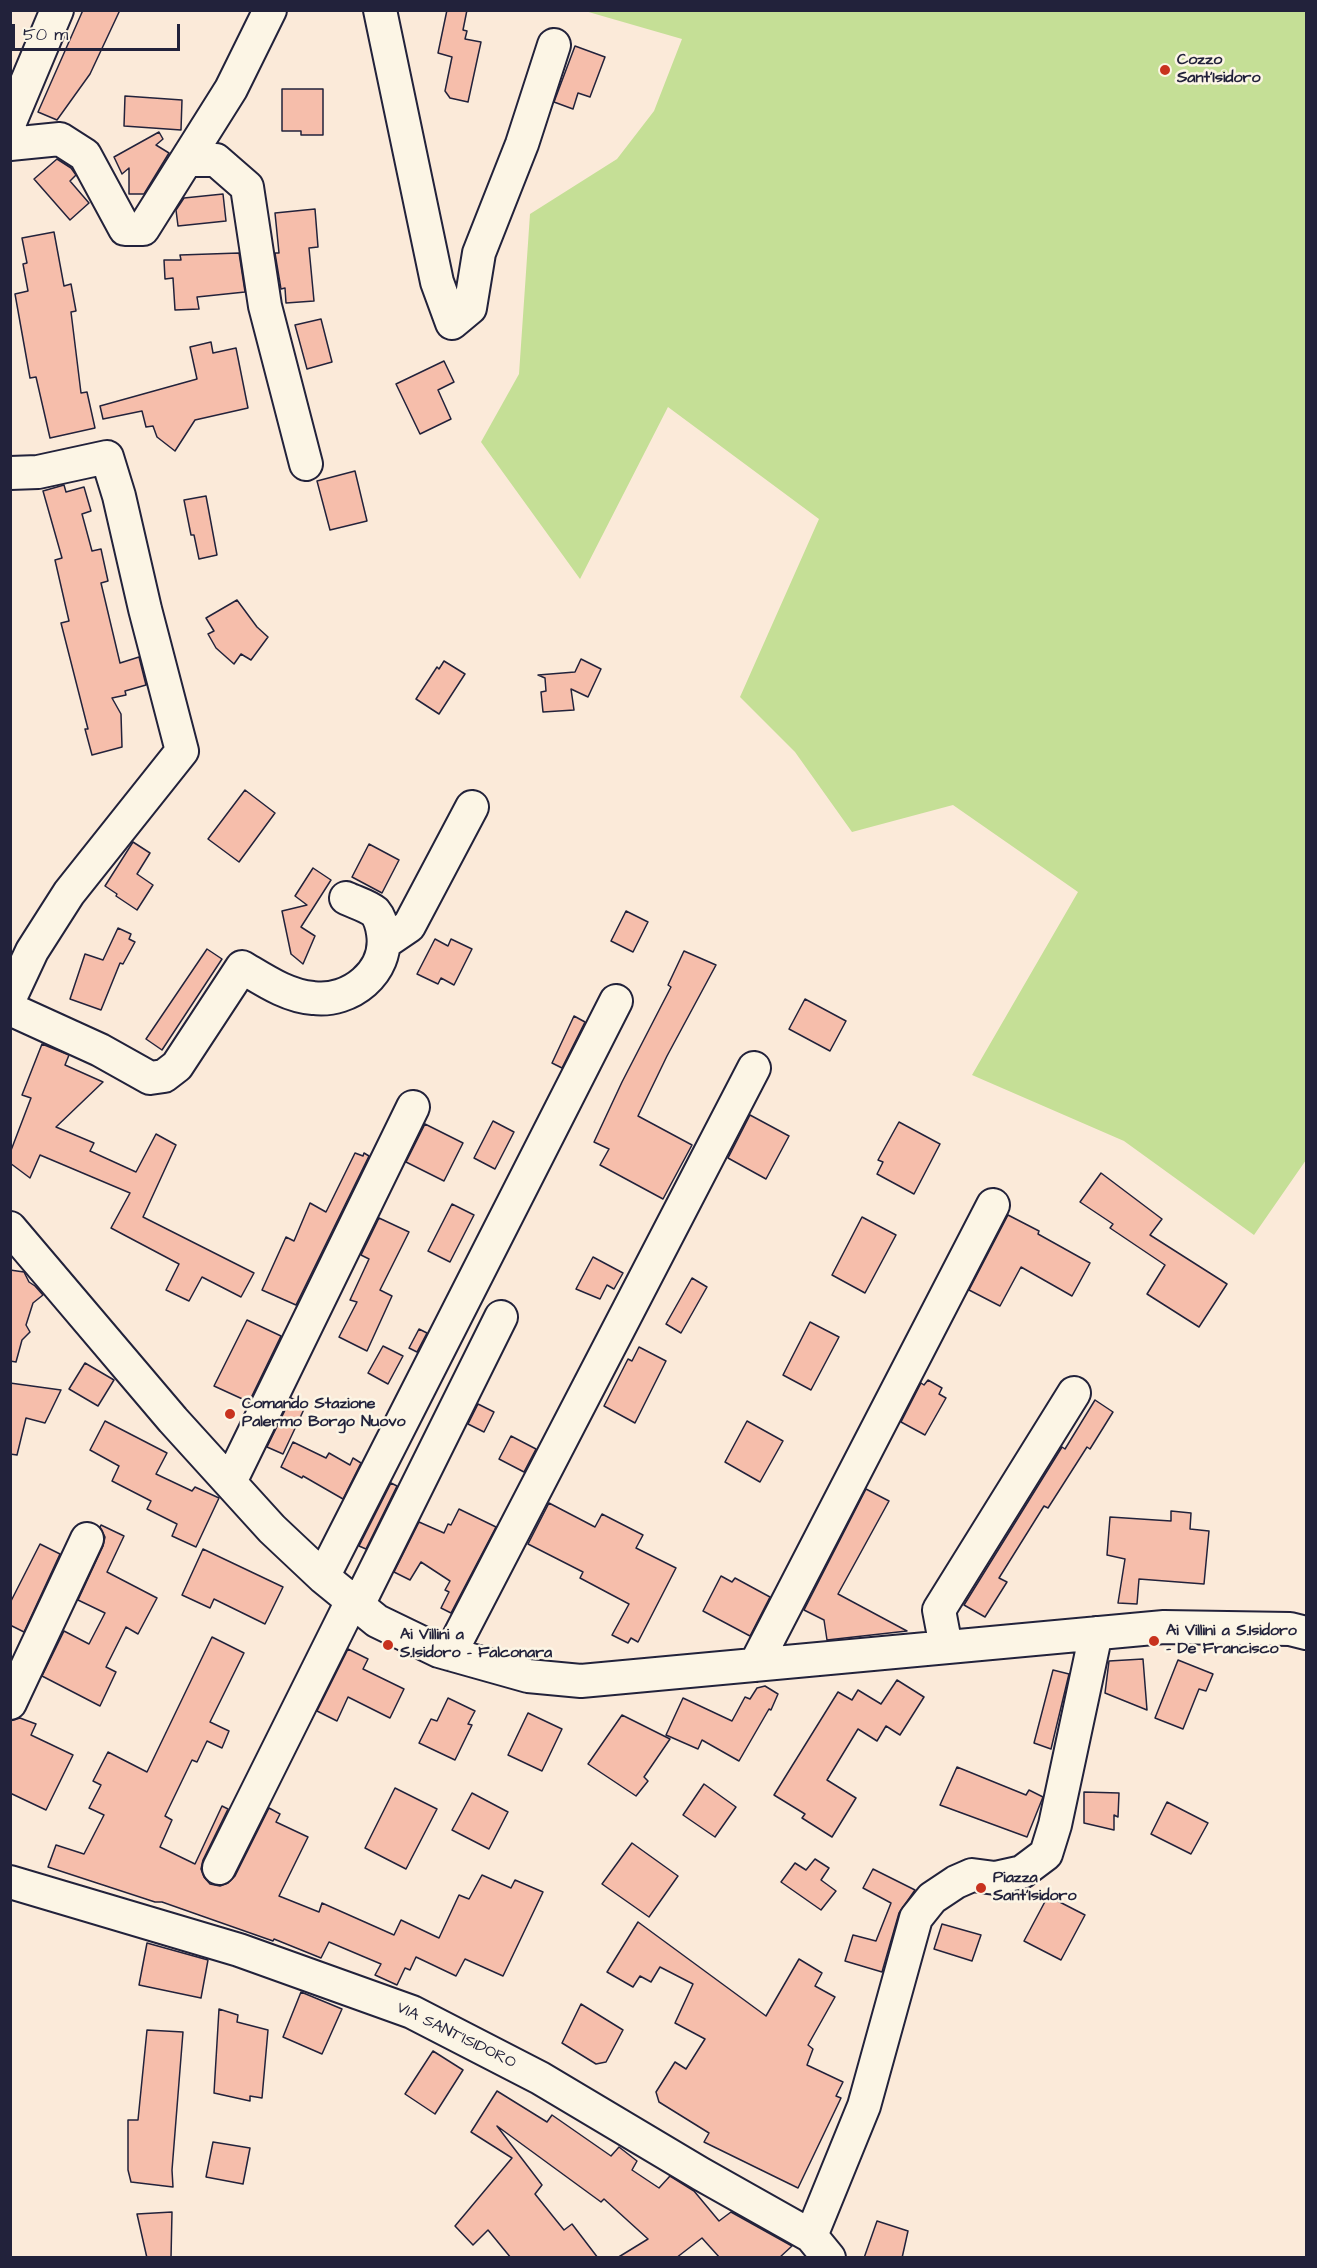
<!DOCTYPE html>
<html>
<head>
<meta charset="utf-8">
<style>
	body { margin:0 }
	#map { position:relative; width:1317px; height:2268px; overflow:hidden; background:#fbead9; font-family:"Architects Daughter",sans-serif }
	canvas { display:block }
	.frame { position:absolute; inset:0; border:12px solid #22223b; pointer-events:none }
	.scale { position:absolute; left:12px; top:24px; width:168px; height:27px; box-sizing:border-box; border:3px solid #22223b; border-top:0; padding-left:8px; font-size:18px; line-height:21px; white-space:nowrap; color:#22223b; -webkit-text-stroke:4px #fcf5e5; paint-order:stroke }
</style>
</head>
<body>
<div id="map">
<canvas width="1317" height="2268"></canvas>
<div class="frame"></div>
<div class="scale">50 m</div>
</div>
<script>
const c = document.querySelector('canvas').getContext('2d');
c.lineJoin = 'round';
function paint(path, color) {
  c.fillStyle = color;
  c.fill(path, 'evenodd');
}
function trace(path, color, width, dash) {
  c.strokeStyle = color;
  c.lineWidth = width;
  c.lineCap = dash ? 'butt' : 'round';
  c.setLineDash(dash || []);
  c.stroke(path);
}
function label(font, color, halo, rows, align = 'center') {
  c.font = font + ' "Architects Daughter",sans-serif';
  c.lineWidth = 5;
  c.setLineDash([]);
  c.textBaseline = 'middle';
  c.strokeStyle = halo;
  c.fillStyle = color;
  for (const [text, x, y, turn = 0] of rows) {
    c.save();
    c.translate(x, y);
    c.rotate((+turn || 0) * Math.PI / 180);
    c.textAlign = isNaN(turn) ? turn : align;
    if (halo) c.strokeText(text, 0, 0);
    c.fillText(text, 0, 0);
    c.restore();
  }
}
const green = new Path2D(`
	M 585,11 L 1306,11 L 1306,1160 L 1254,1235 L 1124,1141 L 972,1075 L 1078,892 L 953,805 L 852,832 L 795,752 L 740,697 L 819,519 L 668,407 L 580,579 L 481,442 L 519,374 L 530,214 L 617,159 L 654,111 L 682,39 Z`);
const building = new Path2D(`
	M 83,10 L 120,10 L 90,74 L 57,120 L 38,112 Z
	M 447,10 L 467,10 L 463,30 L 467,31 L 465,39 L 481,42 L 468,102 L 450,98 L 445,91 L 452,57 L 438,53 Z
	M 575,46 L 605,57 L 590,97 L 578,93 L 573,109 L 554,102 Z
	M 282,89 L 323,89 L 323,135 L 301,135 L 301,131 L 282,131 Z
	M 125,96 L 182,100 L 181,130 L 124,126 Z
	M 159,132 L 163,139 L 156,145 L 169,153 L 144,194 L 129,194 L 129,168 L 122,174 L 114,157 Z
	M 57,159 L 71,168 L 76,175 L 70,181 L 89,203 L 70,220 L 34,179 Z
	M 223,194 L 226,221 L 178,226 L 176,210 L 184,198 Z
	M 315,209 L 318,247 L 309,248 L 314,301 L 286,303 L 285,288 L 281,289 L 275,253 L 279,253 L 275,213 Z
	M 54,232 L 64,286 L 71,284 L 76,311 L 71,312 L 81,393 L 87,392 L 95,428 L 50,438 L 36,377 L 30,378 L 15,294 L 28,291 L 23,264 L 27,263 L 22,238 Z
	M 239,253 L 245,292 L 197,297 L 199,309 L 175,310 L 173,278 L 165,279 L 164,260 L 181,260 L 180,255 Z
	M 321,319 L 332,362 L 307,369 L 295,325 Z
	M 211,342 L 213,353 L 236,348 L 248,408 L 195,420 L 175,451 L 157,437 L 153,426 L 146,427 L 142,411 L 103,419 L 100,406 L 197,379 L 190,347 Z
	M 444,361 L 454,382 L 438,390 L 451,419 L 420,434 L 396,384 Z
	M 355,471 L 367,521 L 330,530 L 317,481 Z
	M 64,485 L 66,492 L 84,487 L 91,511 L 82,514 L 92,551 L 101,549 L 108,581 L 101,583 L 120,663 L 139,657 L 146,685 L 125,691 L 126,695 L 112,698 L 121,714 L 122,747 L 92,755 L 85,729 L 88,729 L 61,623 L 69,621 L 55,560 L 62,558 L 43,491 Z
	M 206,496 L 217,555 L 199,559 L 194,535 L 191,535 L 184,500 Z
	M 237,600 L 257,627 L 268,637 L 251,660 L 241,654 L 234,664 L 216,648 L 208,634 L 214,631 L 206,618 Z
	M 581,659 L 601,669 L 588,697 L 571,689 L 574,710 L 543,712 L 541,692 L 546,691 L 545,678 L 538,675 L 575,672 Z
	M 444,661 L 465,674 L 439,714 L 416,699 L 437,667 L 439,669 Z
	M 245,790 L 275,813 L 239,862 L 208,839 Z
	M 133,842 L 150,853 L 137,874 L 153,885 L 137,910 L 116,896 L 117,894 L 105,886 Z
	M 369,844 L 399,860 L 382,893 L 352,877 Z
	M 313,868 L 331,880 L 301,927 L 315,936 L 303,964 L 291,954 L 282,911 L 307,905 L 295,896 Z
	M 626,911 L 648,922 L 633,952 L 611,941 Z
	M 118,928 L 131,934 L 129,939 L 135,942 L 123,964 L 120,963 L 101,1010 L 70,999 L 85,954 L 103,960 Z
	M 435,939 L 448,946 L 451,939 L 472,949 L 454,985 L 441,978 L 438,984 L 417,974 Z
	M 207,949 L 222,959 L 162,1050 L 146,1039 Z
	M 684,951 L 716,965 L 667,1056 L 638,1116 L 692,1145 L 663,1199 L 600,1165 L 609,1149 L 594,1142 L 622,1082 L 671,987 L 668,985 Z
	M 805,999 L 846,1021 L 830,1051 L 789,1029 Z
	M 574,1016 L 585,1022 L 562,1068 L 552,1063 Z
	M 42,1044 L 69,1055 L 65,1065 L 103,1082 L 56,1127 L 94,1143 L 90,1151 L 136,1172 L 156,1134 L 176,1145 L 143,1217 L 254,1273 L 241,1297 L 202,1277 L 189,1301 L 166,1290 L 179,1264 L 111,1228 L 130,1193 L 40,1155 L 30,1178 L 10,1163 L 10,1153 L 31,1098 L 22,1095 Z
	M 750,1115 L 789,1136 L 766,1179 L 728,1158 Z
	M 493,1121 L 514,1132 L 495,1169 L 474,1158 Z
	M 899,1122 L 940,1144 L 914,1194 L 877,1174 L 883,1162 L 878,1160 Z
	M 425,1124 L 463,1143 L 444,1181 L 406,1162 Z
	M 355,1153 L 363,1156 L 364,1153 L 369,1156 L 296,1305 L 262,1290 L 286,1237 L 294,1241 L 310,1203 L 326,1212 Z
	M 1101,1173 L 1162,1219 L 1150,1235 L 1227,1284 L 1199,1327 L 1147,1294 L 1165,1265 L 1110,1228 L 1113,1224 L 1080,1202 Z
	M 452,1204 L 474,1215 L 450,1262 L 428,1251 Z
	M 1008,1215 L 1039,1231 L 1038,1234 L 1090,1263 L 1072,1296 L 1021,1267 L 1000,1306 L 969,1290 Z
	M 862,1217 L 896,1235 L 865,1293 L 832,1275 Z
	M 379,1218 L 409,1232 L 380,1290 L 392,1296 L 367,1351 L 339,1337 L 357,1302 L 350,1300 L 369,1259 L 361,1255 Z
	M 593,1257 L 623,1273 L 614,1289 L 607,1285 L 600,1299 L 576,1289 Z
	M 10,1270 L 24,1272 L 29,1282 L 35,1286 L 43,1295 L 33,1303 L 26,1325 L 30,1332 L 22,1340 L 16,1362 L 10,1361 Z
	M 692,1278 L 707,1287 L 681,1333 L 666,1324 Z
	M 247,1320 L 281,1336 L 249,1402 L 214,1386 Z
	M 810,1322 L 839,1337 L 811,1390 L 783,1375 Z
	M 419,1329 L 427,1333 L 417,1352 L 409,1348 Z
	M 383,1346 L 403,1356 L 388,1384 L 368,1373 Z
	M 639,1347 L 666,1361 L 635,1423 L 604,1406 L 628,1359 L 632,1361 Z
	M 85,1363 L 114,1380 L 98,1406 L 69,1389 Z
	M 928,1380 L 942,1388 L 939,1394 L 946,1398 L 925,1435 L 901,1422 L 921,1383 L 924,1385 Z
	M 10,1383 L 61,1390 L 45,1423 L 26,1418 L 17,1455 L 10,1454 Z
	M 291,1398 L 306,1405 L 283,1454 L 267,1447 Z
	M 1095,1400 L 1113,1412 L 1090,1449 L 1087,1447 L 1048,1508 L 1044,1506 L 999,1578 L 1007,1582 L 985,1617 L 964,1605 L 1062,1447 L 1065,1449 Z
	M 478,1404 L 494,1412 L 484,1432 L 468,1424 Z
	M 105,1421 L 167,1453 L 156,1474 L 192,1491 L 195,1487 L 219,1498 L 196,1547 L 172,1536 L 177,1524 L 147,1509 L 151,1501 L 112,1481 L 119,1466 L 90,1450 Z
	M 747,1421 L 783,1441 L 760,1482 L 725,1462 Z
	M 511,1436 L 536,1449 L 524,1472 L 499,1459 Z
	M 293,1442 L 326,1458 L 329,1453 L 350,1465 L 353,1458 L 361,1463 L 343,1499 L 303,1476 L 302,1478 L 281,1467 Z
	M 391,1483 L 397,1486 L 366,1549 L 359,1546 Z
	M 866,1489 L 889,1501 L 838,1594 L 907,1631 L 827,1640 L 824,1620 L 804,1610 Z
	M 549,1503 L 595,1527 L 602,1514 L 643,1535 L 636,1548 L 676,1568 L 638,1642 L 631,1638 L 628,1643 L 612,1635 L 629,1604 L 580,1578 L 583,1572 L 528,1544 Z
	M 459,1509 L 496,1527 L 451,1613 L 441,1608 L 449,1592 L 445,1590 L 450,1581 L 421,1562 L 410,1580 L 394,1572 L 419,1522 L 444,1533 L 448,1524 L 451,1525 Z
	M 1171,1511 L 1191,1513 L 1190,1529 L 1209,1531 L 1204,1584 L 1139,1579 L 1137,1604 L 1118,1603 L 1125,1559 L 1107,1555 L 1110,1517 L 1171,1521 Z
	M 101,1525 L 124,1536 L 107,1572 L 157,1598 L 138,1634 L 126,1627 L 106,1667 L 116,1672 L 100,1706 L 42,1676 L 64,1631 L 89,1644 L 105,1613 L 78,1600 L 103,1546 L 105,1537 L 100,1527 Z
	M 40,1544 L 60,1554 L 24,1632 L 10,1625 L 10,1603 Z
	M 203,1549 L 283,1587 L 265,1624 L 214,1599 L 210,1608 L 182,1595 Z
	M 721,1576 L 732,1582 L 735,1578 L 770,1597 L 750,1636 L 703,1611 Z
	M 212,1637 L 244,1653 L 210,1722 L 229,1731 L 222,1748 L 207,1741 L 197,1762 L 192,1760 L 165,1816 L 172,1820 L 160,1847 L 195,1864 L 222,1806 L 228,1809 L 203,1860 L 201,1869 L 204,1877 L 210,1884 L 220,1886 L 228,1883 L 235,1876 L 269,1808 L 280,1814 L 276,1822 L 308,1837 L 279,1896 L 319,1912 L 322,1903 L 394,1935 L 401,1920 L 439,1938 L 459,1895 L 469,1899 L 482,1875 L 511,1888 L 515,1880 L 543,1892 L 503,1976 L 465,1959 L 456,1976 L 416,1957 L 410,1970 L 405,1968 L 397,1985 L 375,1975 L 381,1964 L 329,1942 L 321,1958 L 274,1939 L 273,1941 L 162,1902 L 155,1902 L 48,1867 L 56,1845 L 84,1854 L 104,1815 L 89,1808 L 101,1785 L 93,1781 L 108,1752 L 147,1772 Z
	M 348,1649 L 368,1659 L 363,1669 L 404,1689 L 390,1718 L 348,1697 L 337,1721 L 317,1711 Z
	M 1143,1659 L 1147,1710 L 1105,1693 L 1109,1661 Z
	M 1178,1660 L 1213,1674 L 1206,1691 L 1199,1689 L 1183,1729 L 1155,1718 Z
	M 1053,1670 L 1069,1674 L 1051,1749 L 1034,1743 Z
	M 897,1680 L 924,1697 L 900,1735 L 886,1726 L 877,1741 L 858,1729 L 827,1780 L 856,1798 L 832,1837 L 802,1818 L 805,1814 L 774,1795 L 838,1692 L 852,1700 L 858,1690 L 881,1704 Z
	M 765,1686 L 778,1694 L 771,1710 L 769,1709 L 739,1761 L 702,1740 L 698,1749 L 666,1735 L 683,1698 L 732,1721 L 745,1697 L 750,1699 L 757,1688 Z
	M 448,1698 L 475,1711 L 468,1724 L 472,1725 L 455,1760 L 419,1743 L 431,1719 L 437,1721 Z
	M 528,1713 L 562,1729 L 542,1771 L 508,1755 Z
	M 622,1715 L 670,1739 L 644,1777 L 648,1781 L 636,1796 L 588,1764 Z
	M 20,1718 L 36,1724 L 31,1735 L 73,1755 L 46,1810 L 10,1793 L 10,1721 Z
	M 957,1767 L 1026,1795 L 1029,1790 L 1043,1797 L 1027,1837 L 940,1805 Z
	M 704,1784 L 736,1807 L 715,1837 L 683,1815 Z
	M 395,1788 L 437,1809 L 406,1869 L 365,1848 Z
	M 1084,1792 L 1119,1793 L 1118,1817 L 1114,1815 L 1114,1830 L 1084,1823 Z
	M 472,1793 L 508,1812 L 489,1849 L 452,1830 Z
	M 1167,1802 L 1208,1823 L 1191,1854 L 1151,1834 Z
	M 632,1843 L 678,1876 L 649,1917 L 602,1884 Z
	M 815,1859 L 829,1868 L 821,1880 L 836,1891 L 821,1910 L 781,1882 L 795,1863 L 806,1870 Z
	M 873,1869 L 915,1890 L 899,1913 L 882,1972 L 845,1961 L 853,1935 L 876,1941 L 891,1903 L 863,1888 Z
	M 1048,1896 L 1085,1915 L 1061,1960 L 1024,1941 Z
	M 638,1922 L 766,2016 L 799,1959 L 822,1973 L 815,1986 L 835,1997 L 808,2045 L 813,2049 L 807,2065 L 843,2082 L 836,2096 L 841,2098 L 798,2188 L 704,2142 L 709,2133 L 659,2102 L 656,2092 L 675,2062 L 686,2069 L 705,2039 L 675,2023 L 693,1984 L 660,1967 L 651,1982 L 640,1976 L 633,1987 L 607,1972 Z
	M 942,1924 L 981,1935 L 972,1961 L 934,1949 Z
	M 147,1943 L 208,1960 L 201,1998 L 139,1985 Z
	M 301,1992 L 342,2009 L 322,2054 L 283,2037 Z
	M 581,2004 L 623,2030 L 606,2062 L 596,2064 L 562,2043 Z
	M 219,2009 L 238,2015 L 237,2022 L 268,2030 L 262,2098 L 250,2096 L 250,2101 L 214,2093 Z
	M 147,2030 L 183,2032 L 172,2170 L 173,2187 L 131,2182 L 128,2170 L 128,2120 L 138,2120 Z
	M 433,2051 L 463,2070 L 435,2114 L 405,2094 Z
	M 497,2091 L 547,2122 L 552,2115 L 611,2156 L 619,2147 L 637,2161 L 632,2170 L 659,2188 L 670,2176 L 694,2191 L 719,2221 L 731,2212 L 792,2246 L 779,2258 L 720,2258 L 702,2238 L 676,2258 L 617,2258 L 648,2239 L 604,2199 L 601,2202 L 497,2126 L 542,2185 L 535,2194 L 564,2230 L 572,2224 L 598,2258 L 511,2258 L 488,2230 L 473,2245 L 455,2226 L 512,2158 L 471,2132 Z
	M 213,2142 L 250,2148 L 243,2184 L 206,2177 Z
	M 172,2212 L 171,2258 L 147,2258 L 137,2214 Z
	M 877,2221 L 908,2231 L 902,2258 L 864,2258 Z`);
const minor = new Path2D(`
	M 380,10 L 437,282 L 452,323 L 470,308 L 479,253 L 522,144 L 554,45
	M 10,122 L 57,10
	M 10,144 L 60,139 L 85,155 L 125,229 L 143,229 L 231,89 L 270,10
	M 188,160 L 216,160 L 247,187 L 265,306 L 306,464
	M 10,473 L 38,472 L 107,457 L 119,496 L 145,609 L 182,751 L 69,893 L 32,951 L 10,998
	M 384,943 L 409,926 L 472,807
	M 10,1009 L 100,1050 L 150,1078 L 164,1076 L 177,1066 L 242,967 C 264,980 287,996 313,998 C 350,1003 389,972 383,933 C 382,926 380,918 375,912 C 368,906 354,902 346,898
	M 10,1228 L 173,1420 L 272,1529 L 323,1577 L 377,1621 L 439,1651 L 528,1676 L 581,1681 L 1164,1627 L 1290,1629 L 1306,1633
	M 230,1482 L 413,1107
	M 323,1577 L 616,1001
	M 358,1605 L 501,1317
	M 946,1647 L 939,1610 L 1074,1393
	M 450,1654 L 754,1068
	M 755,1665 L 993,1205
	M 10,1703 L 87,1539
	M 219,1868 L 352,1601
	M 10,1882 L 239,1950 L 412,2012 L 540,2078 L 701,2174 L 811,2236 L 829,2258
	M 811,2236 L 864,2106 L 916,1918 L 932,1898 L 956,1882 L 972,1875 L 995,1878 L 1022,1872 L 1046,1854 L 1055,1825 L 1096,1633`);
const markers = [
	[1165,70,6,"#c8321e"],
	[230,1414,6,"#c8321e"],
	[1154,1641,6,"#c8321e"],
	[388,1645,6,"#c8321e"],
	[981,1888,6,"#c8321e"]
];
const poiNames = [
	["Cozzo",1177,61],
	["Sant'Isidoro",1177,79],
	["Comando Stazione",242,1405],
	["Palermo Borgo Nuovo",242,1423],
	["Ai Villini a S.Isidoro",1166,1632],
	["- De Francisco",1166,1650],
	["Ai Villini a",400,1636],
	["S.Isidoro - Falconara",400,1654],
	["Piazza",993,1879],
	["Sant'Isidoro",993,1897]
];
const streetNames = [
	["VIA SANT'ISIDORO",456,2036,26]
];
paint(green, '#c5df96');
paint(building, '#f6beab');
trace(building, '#22223b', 1.5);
trace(minor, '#22223b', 36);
trace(minor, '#fcf5e5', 32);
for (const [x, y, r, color] of markers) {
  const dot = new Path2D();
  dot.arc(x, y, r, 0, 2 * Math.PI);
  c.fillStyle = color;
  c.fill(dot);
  trace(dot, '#fcf5e5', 2);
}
label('bold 16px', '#22223b', '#fcf5e5', poiNames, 'left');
label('16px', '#22223b', '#fcf5e5', streetNames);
</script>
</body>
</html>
